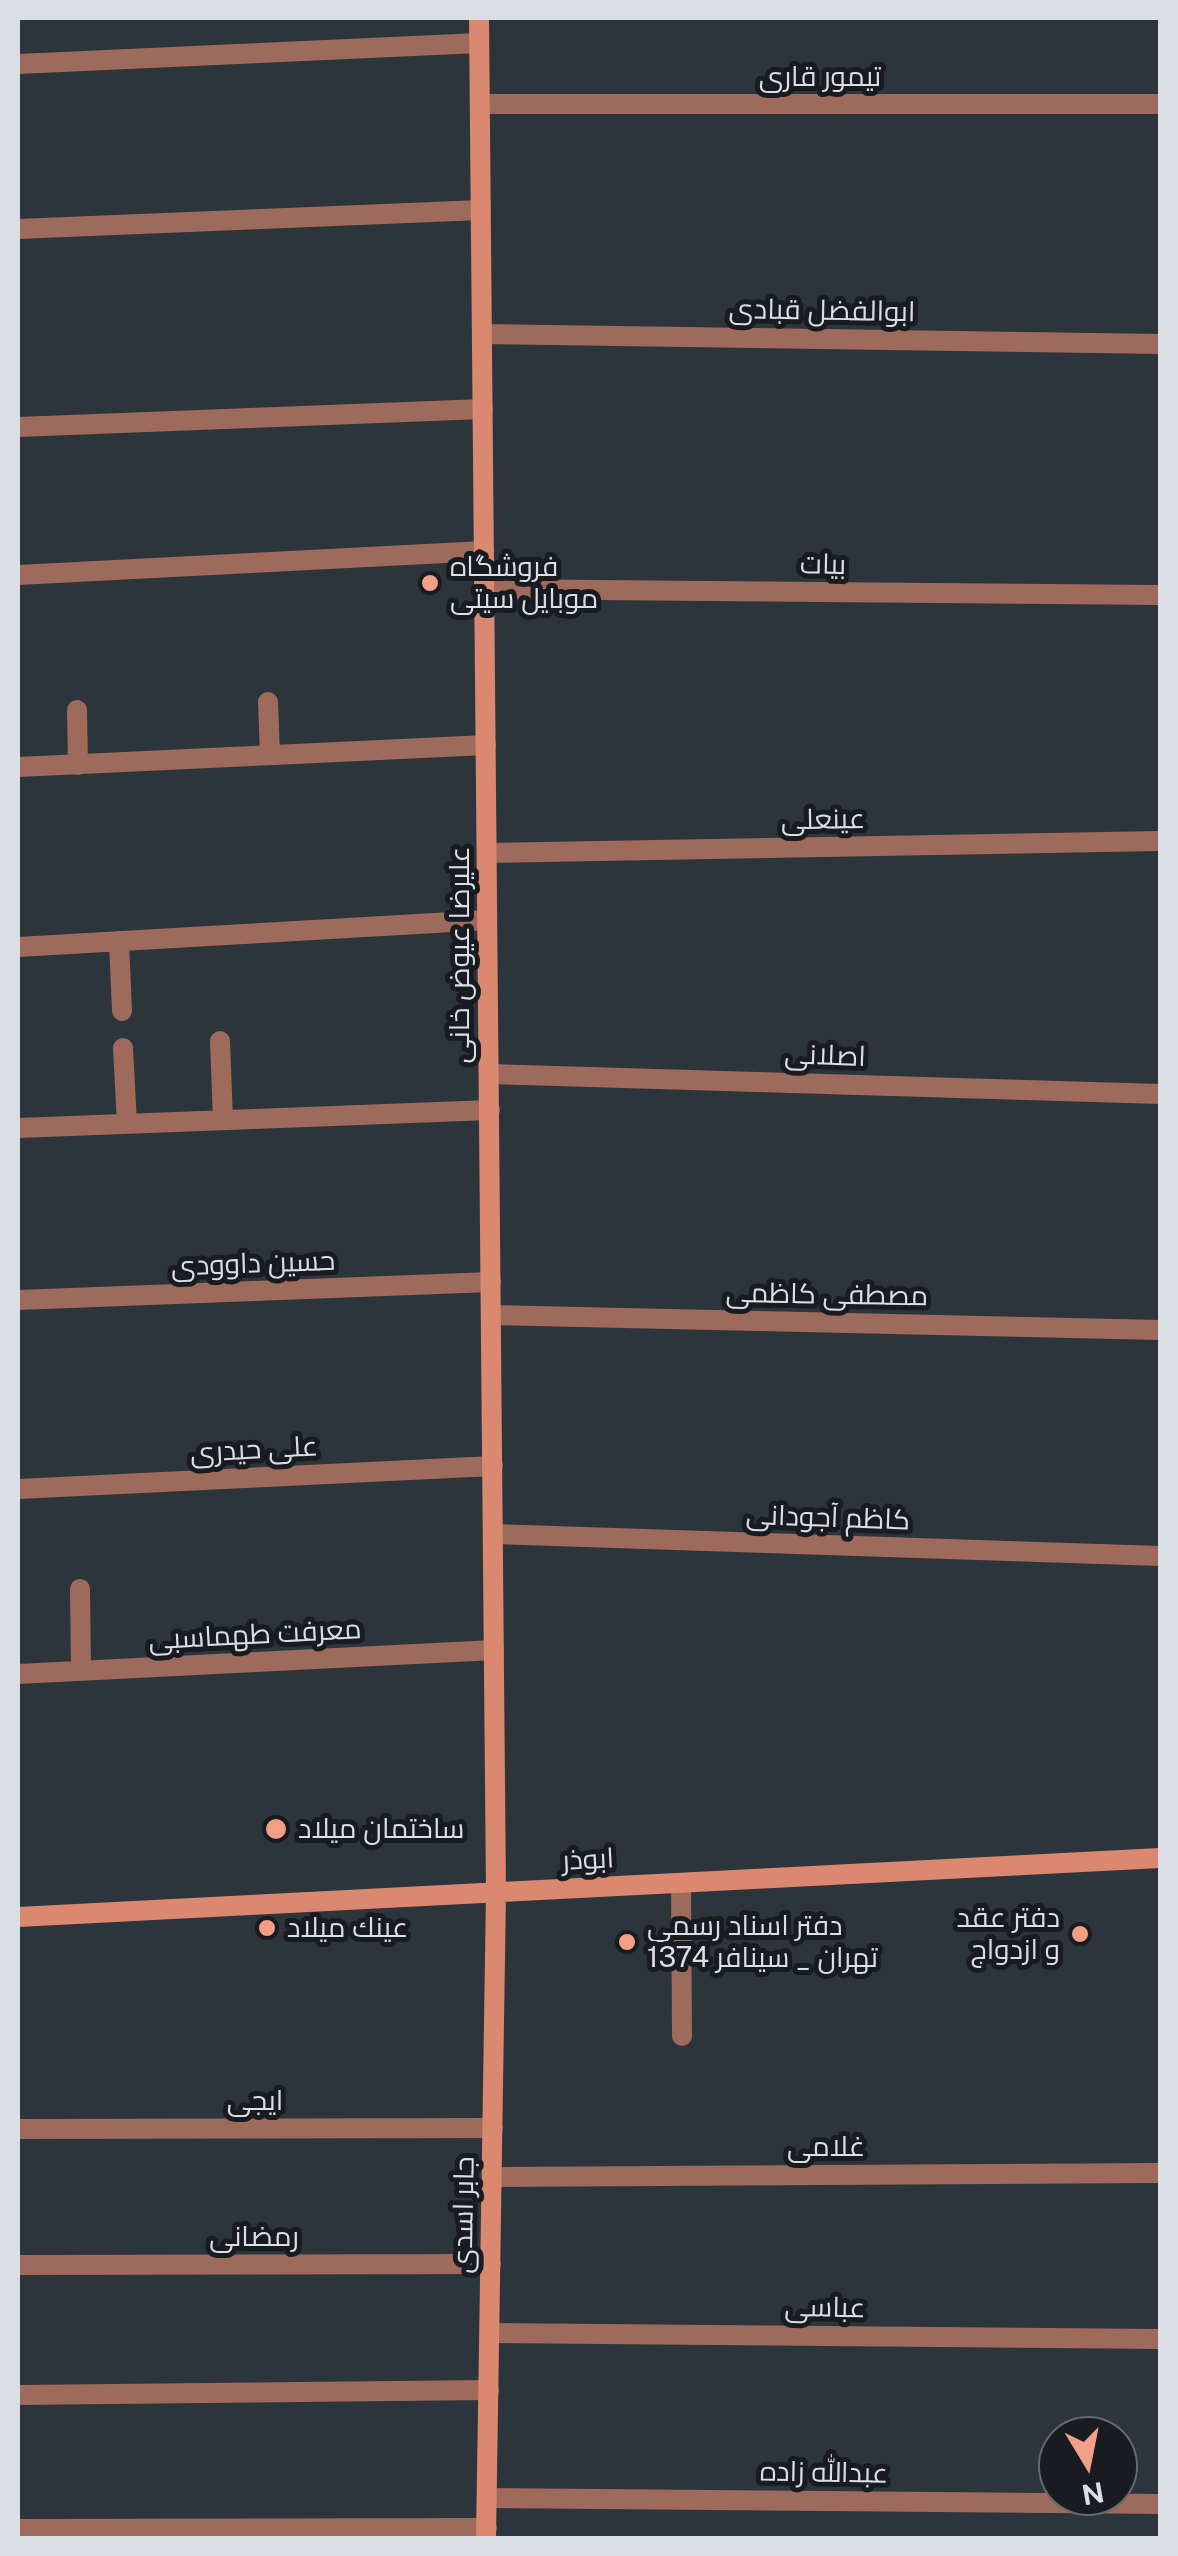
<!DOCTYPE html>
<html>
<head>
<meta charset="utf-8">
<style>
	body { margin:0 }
	#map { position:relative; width:1178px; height:2556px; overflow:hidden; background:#2c343c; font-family:"Public Sans",sans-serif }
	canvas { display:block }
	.frame { position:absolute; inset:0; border:20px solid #dadfe5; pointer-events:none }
	.north { position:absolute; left:1038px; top:2416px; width:100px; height:100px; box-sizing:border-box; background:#181b1f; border:2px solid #66696e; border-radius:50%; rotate:170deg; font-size:28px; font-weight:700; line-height:40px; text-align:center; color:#dadfe5 }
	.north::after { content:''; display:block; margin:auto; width:35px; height:45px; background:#f39f85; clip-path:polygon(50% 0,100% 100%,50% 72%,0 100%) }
</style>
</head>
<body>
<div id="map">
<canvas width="1178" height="2556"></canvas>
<div class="frame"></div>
<div class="north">N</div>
</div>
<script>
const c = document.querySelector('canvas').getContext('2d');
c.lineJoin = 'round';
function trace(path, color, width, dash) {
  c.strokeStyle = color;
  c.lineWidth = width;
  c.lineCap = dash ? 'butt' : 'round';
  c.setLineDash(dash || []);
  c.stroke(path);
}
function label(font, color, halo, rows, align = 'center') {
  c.font = font + ' "Public Sans",Cairo,sans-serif';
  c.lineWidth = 10;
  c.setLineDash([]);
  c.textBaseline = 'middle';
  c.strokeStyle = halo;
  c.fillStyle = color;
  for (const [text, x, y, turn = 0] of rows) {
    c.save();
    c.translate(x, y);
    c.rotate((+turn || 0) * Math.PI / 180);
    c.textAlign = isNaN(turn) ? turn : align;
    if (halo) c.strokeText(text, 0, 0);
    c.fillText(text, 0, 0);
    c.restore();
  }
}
const street = new Path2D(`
	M 18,64 L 479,43
	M 480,104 L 1160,104
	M 18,229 L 481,210
	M 482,334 L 1160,344
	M 18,427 L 483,409
	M 18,575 L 484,551
	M 484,589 L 1160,595
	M 268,702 L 270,755
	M 77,710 L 78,765
	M 18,767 L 486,745
	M 487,853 L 1160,841
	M 119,941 L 122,1011
	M 18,947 L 487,920
	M 220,1041 L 223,1120
	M 123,1048 L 127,1124
	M 489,1074 L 1160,1094
	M 18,1128 L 490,1110
	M 18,1300 L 491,1282
	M 491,1315 L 1160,1330
	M 18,1489 L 493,1466
	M 493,1534 L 1160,1556
	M 80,1589 L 81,1671
	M 18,1674 L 494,1650
	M 681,1883 L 682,2036
	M 18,2129 L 493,2128
	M 492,2177 L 1160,2173
	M 18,2265 L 491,2264
	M 490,2333 L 1160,2339
	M 18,2395 L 489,2390
	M 487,2498 L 1160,2504
	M 18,2529 L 487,2528`);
const secondary = new Path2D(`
	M 479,18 L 496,1893 L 486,2538
	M 18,1917 L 1160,1858`);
const markers = [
	[430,583,10,"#f39f85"],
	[276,1829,12,"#f39f85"],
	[267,1928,10,"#f39f85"],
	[1080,1934,10,"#f39f85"],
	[627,1942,10,"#f39f85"]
];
const streetNames = [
	["تیمور قاری",820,77],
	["ابوالفضل قبادی",822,311,1],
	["بیات",823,565,1],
	["عینعلی",823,820,-1],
	["علیرضا عیوض خانی",460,955,-90],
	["اصلانی",825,1056,2],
	["حسین داوودی",253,1264,-2],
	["مصطفی کاظمی",827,1295,1],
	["علی حیدری",254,1450,-3],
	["کاظم آجودانی",828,1518,2],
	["معرفت طهماسبی",255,1635,-3],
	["ابوذر",588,1860,-3],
	["ایجی",255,2101],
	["غلامی",826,2147],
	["جابر اسدی",464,2215,-89],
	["رمضانی",254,2237],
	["عباسی",825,2308,1],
	["عبدالله زاده",824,2473,1]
];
const poiNames = [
	["فروشگاه",450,567],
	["موبایل سیتی",450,599],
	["ساختمان میلاد",298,1829],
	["دفتر عقد",1060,1918,"right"],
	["و ازدواج",1060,1950,"right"],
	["دفتر اسناد رسمی",647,1926],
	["1374 تهران _ سینافر",647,1958],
	["عينك ميلاد",287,1928]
];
trace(street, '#9e6a5b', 20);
trace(secondary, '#da886f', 20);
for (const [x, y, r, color] of markers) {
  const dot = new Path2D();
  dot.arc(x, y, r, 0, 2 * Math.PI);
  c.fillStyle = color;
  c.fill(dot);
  trace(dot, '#181b1f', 4);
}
label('28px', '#dadfe5', '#181b1f', streetNames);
label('28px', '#dadfe5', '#181b1f', poiNames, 'left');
</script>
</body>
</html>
